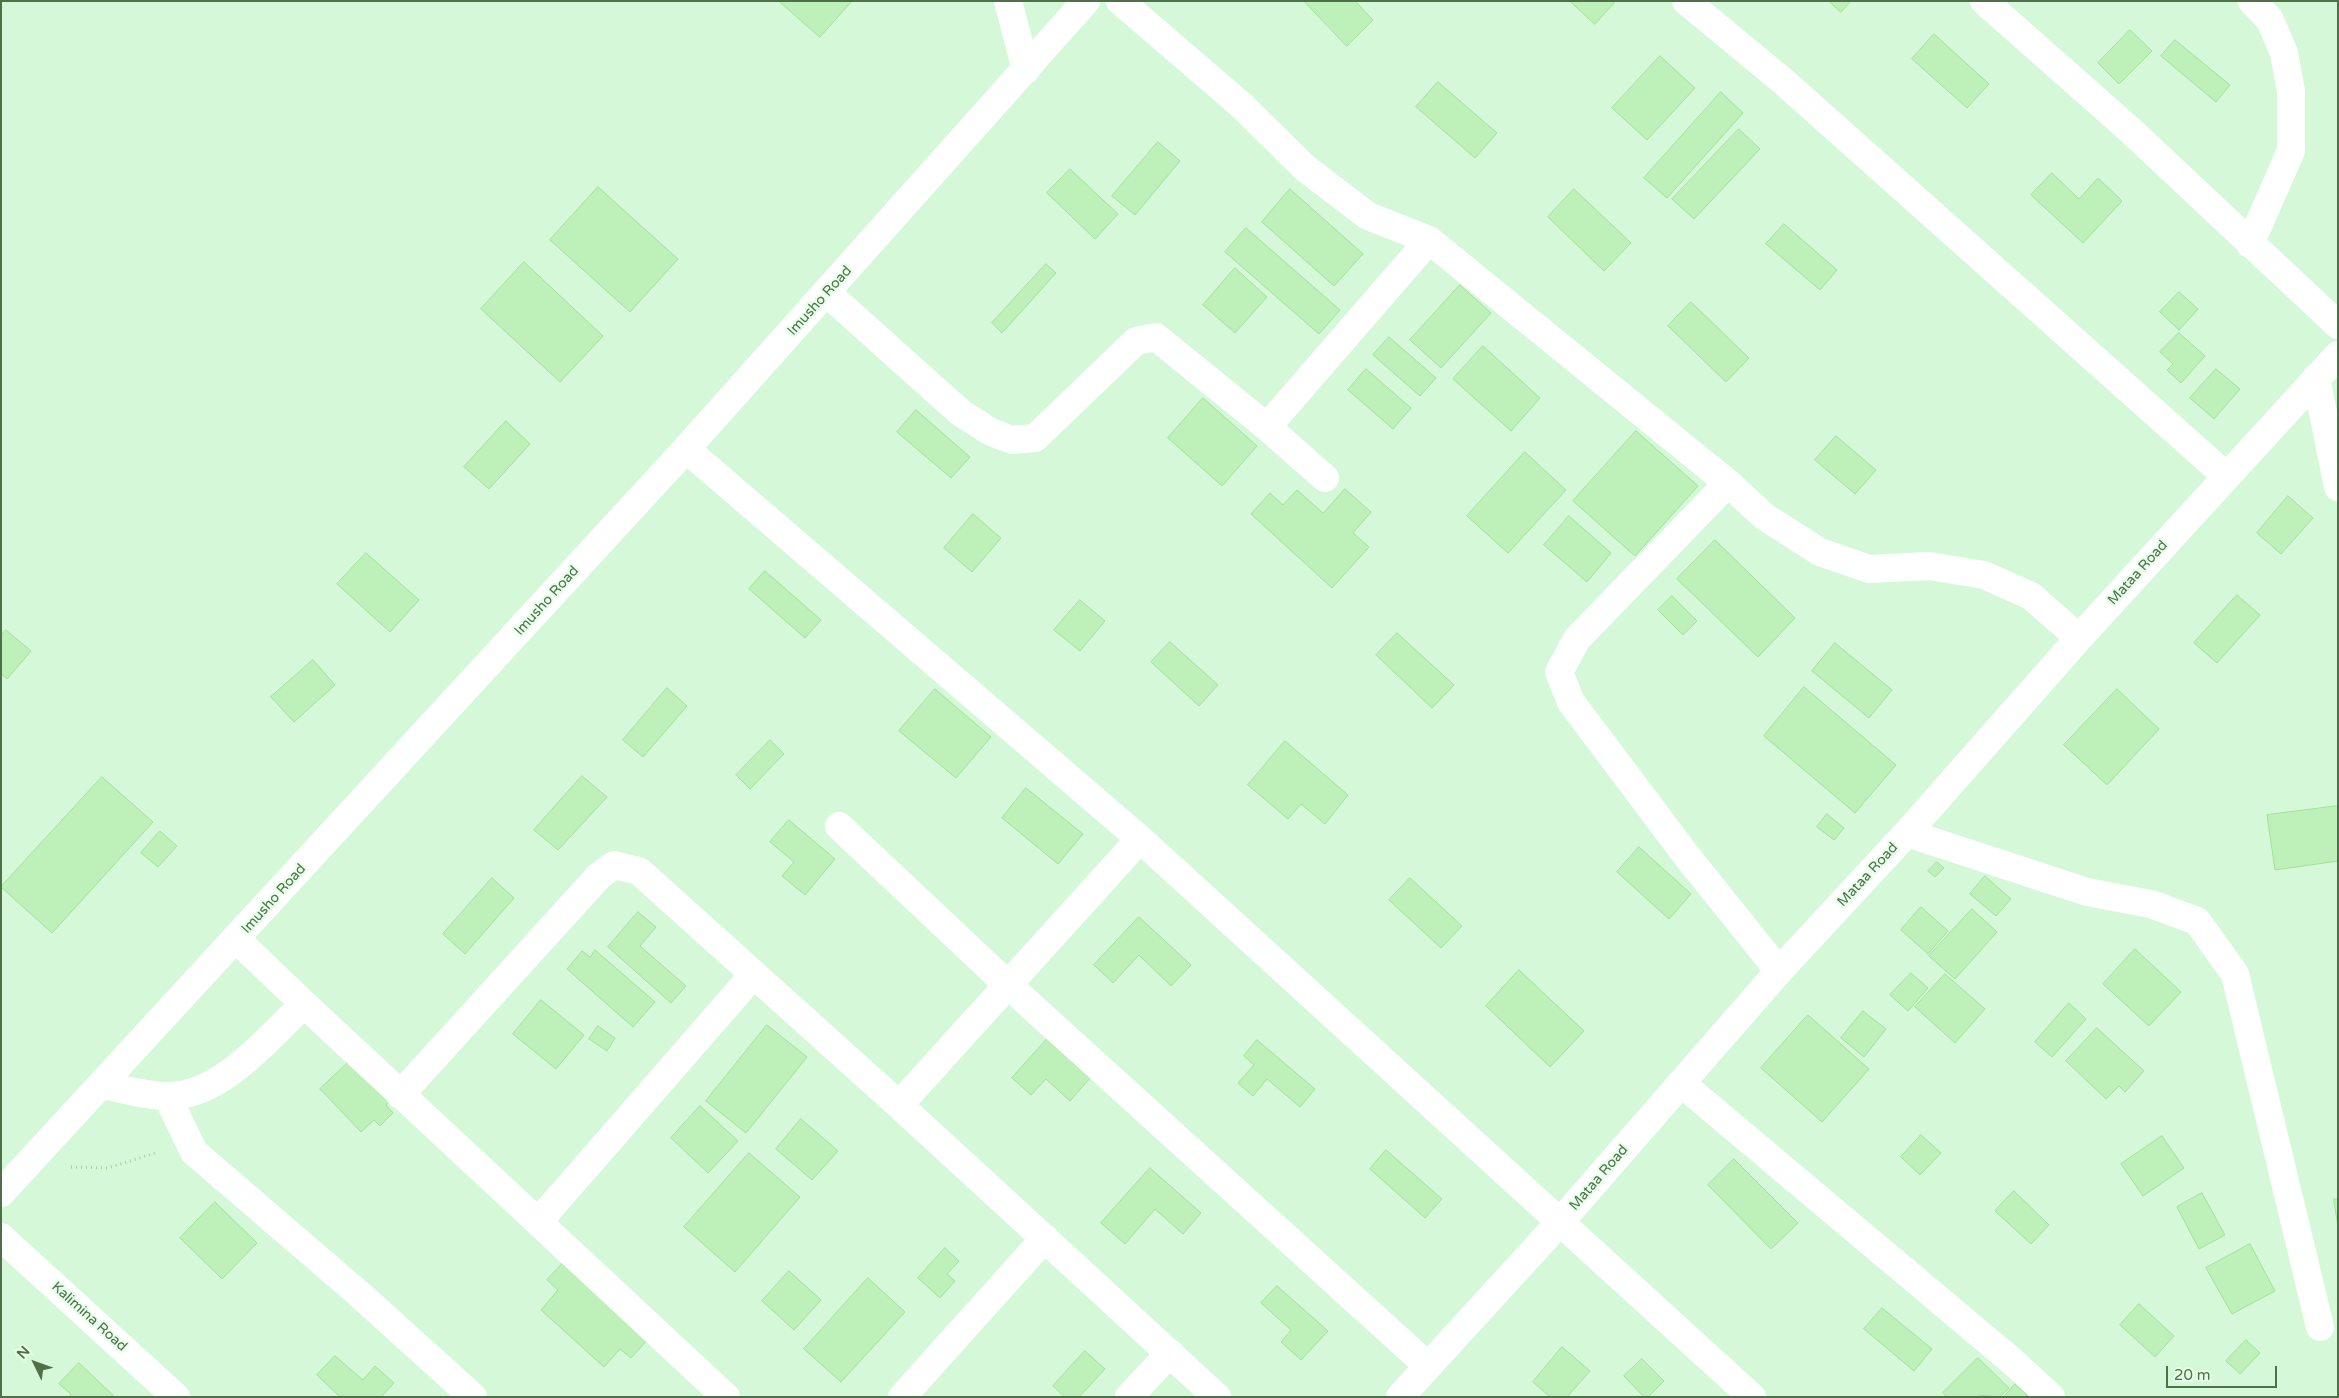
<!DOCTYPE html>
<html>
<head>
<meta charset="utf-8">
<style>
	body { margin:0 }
	#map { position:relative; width:2339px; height:1398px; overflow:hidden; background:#e1fbe4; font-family:"Varela Round",sans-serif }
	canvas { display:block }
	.frame { position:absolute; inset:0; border:2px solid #4e7149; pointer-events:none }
	.north { position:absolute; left:10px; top:1338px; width:50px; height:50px; -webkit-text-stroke:4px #e6ffe9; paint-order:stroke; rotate:312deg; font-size:14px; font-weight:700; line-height:20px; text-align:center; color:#4e7149 }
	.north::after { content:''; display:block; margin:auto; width:18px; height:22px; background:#4e7149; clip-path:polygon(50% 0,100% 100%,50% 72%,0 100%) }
	.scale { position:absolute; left:2166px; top:1366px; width:111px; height:22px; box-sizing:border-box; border:2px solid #4e7149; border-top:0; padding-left:6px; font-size:15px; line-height:18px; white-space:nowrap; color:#4e7149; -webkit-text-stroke:4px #e6ffe9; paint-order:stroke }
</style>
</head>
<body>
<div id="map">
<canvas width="2339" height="1398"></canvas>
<div class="frame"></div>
<div class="north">N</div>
<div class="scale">20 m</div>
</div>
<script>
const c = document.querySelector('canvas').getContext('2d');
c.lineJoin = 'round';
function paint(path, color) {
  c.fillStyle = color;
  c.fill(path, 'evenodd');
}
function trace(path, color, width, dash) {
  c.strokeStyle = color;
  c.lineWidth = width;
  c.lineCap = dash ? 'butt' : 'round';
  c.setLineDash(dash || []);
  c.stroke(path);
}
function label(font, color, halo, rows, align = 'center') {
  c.font = font + ' "Varela Round",sans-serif';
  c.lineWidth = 4.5;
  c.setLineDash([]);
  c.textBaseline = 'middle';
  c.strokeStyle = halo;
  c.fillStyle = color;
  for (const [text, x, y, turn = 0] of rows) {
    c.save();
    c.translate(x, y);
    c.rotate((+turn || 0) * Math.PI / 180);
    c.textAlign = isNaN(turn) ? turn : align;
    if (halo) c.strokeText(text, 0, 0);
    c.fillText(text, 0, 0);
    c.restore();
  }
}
const residential = new Path2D(`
	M 1,1 L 2338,1 L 2338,1397 L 1,1397 Z`);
const building = new Path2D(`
	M 779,1 L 852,1 L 820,37 Z
	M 1304,1 L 1355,1 L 1373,20 L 1347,46 Z
	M 1570,1 L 1612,1 L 1614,3 L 1595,24 Z
	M 1829,1 L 1851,1 L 1841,12 Z
	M 2130,30 L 2152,51 L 2119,84 L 2098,63 Z
	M 1934,34 L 1989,84 L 1967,108 L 1912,59 Z
	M 2175,40 L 2230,85 L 2216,102 L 2161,56 Z
	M 1660,56 L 1695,88 L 1647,140 L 1612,108 Z
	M 1438,82 L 1497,133 L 1475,158 L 1416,107 Z
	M 1721,92 L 1743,113 L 1667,198 L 1644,178 Z
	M 1739,129 L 1760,149 L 1694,219 L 1672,199 Z
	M 1158,142 L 1180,161 L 1135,215 L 1112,196 Z
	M 1070,169 L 1118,214 L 1095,239 L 1047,193 Z
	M 2052,173 L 2079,199 L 2098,178 L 2122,201 L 2083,243 L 2031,195 Z
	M 598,187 L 678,259 L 630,312 L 550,240 Z
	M 1290,189 L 1363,254 L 1334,286 L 1262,222 Z
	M 1574,189 L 1631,243 L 1604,271 L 1548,217 Z
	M 1784,224 L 1837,270 L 1820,290 L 1766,244 Z
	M 1246,228 L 1340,310 L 1319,334 L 1225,252 Z
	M 524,262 L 603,336 L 560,382 L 481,309 Z
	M 1046,264 L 1056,273 L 1002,333 L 992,323 Z
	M 1235,268 L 1267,297 L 1235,333 L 1203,305 Z
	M 1460,285 L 1491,313 L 1441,368 L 1410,340 Z
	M 2179,292 L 2198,309 L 2179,330 L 2160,312 Z
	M 1691,302 L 1749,358 L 1726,382 L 1668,326 Z
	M 2179,333 L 2205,356 L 2181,383 L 2167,370 L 2173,364 L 2160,352 Z
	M 1389,337 L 1436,378 L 1420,396 L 1373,355 Z
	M 1483,346 L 1540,398 L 1511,431 L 1453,379 Z
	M 1366,369 L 1411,408 L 1393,429 L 1348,390 Z
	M 2216,369 L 2240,389 L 2214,419 L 2190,398 Z
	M 1203,398 L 1257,446 L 1222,486 L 1168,438 Z
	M 916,410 L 970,457 L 951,478 L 897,432 Z
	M 506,421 L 530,444 L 489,489 L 464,467 Z
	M 1636,431 L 1698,486 L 1635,556 L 1573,501 Z
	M 1836,436 L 1876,470 L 1855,494 L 1815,460 Z
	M 1525,452 L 1566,490 L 1508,553 L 1467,516 Z
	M 1345,489 L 1371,512 L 1353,533 L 1369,547 L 1332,588 L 1251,514 L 1270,493 L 1283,505 L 1297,490 L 1323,513 Z
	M 2288,496 L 2313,518 L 2281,554 L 2257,533 Z
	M 973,514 L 1001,538 L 972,572 L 944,548 Z
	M 1569,516 L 1611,553 L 1587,582 L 1544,545 Z
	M 1715,540 L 1795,618 L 1758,657 L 1677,579 Z
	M 366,553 L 419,600 L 390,632 L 337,584 Z
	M 765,571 L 821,620 L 805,638 L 749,589 Z
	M 2237,595 L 2260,615 L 2217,663 L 2194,643 Z
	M 1672,596 L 1697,621 L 1683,635 L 1658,610 Z
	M 1080,600 L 1105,621 L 1080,651 L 1054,630 Z
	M 6,630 L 31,651 L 7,679 L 1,674 L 1,635 Z
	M 1397,633 L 1454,685 L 1432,708 L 1376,655 Z
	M 1170,642 L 1218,685 L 1199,706 L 1151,662 Z
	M 1835,643 L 1892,690 L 1869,718 L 1812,671 Z
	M 313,660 L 335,685 L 294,722 L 271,697 Z
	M 1804,687 L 1896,765 L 1855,813 L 1764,736 Z
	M 667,688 L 687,706 L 643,757 L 623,740 Z
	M 935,689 L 991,737 L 956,778 L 899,731 Z
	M 2117,689 L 2159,729 L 2107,785 L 2064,745 Z
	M 770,740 L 784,754 L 750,789 L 736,775 Z
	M 1285,741 L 1348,795 L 1325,824 L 1301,804 L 1288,819 L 1248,785 Z
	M 582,776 L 607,797 L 558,850 L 534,830 Z
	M 102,777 L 153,822 L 52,933 L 1,887 Z
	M 1026,788 L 1083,834 L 1058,864 L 1002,818 Z
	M 2338,806 L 2338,861 L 2275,870 L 2267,815 Z
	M 1827,814 L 1844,828 L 1834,840 L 1817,827 Z
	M 789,820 L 835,859 L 805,895 L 782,876 L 794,862 L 770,842 Z
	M 160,831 L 177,846 L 158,867 L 141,853 Z
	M 1639,847 L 1691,894 L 1669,919 L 1617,872 Z
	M 1937,862 L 1944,868 L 1935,877 L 1928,871 Z
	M 1985,876 L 2011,899 L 1996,916 L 1970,894 Z
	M 492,878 L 514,898 L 465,954 L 443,934 Z
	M 1410,878 L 1462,926 L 1441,948 L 1389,900 Z
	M 1921,907 L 1948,931 L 1928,954 L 1901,930 Z
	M 1972,909 L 1997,932 L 1955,979 L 1929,956 Z
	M 638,912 L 656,927 L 640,946 L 686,986 L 671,1003 L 608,947 Z
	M 1139,917 L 1191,965 L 1171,986 L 1139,955 L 1113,983 L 1094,965 Z
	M 2135,949 L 2181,992 L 2149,1026 L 2103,984 Z
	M 595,950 L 655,1002 L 633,1027 L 567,969 L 582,951 L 590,957 Z
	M 1519,970 L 1584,1031 L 1550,1067 L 1486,1006 Z
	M 1911,973 L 1928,988 L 1908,1011 L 1890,995 Z
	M 1945,974 L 1985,1009 L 1955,1043 L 1915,1007 Z
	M 541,1000 L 584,1035 L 556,1069 L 513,1034 Z
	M 2069,1003 L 2086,1019 L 2052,1057 L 2035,1042 Z
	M 1863,1011 L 1886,1029 L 1864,1057 L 1841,1038 Z
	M 1808,1015 L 1869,1069 L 1822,1122 L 1761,1068 Z
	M 767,1025 L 807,1057 L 746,1133 L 706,1101 Z
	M 598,1026 L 615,1038 L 607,1051 L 589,1039 Z
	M 2097,1028 L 2144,1071 L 2125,1092 L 2119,1086 L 2106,1099 L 2066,1061 Z
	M 1047,1039 L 1090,1078 L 1070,1101 L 1046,1079 L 1031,1095 L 1012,1078 Z
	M 1257,1040 L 1315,1089 L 1300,1107 L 1267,1079 L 1253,1096 L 1238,1083 L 1254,1065 L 1244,1056 Z
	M 353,1058 L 393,1099 L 386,1105 L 393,1113 L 380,1126 L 374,1120 L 361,1132 L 320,1089 Z
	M 700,1106 L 738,1141 L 708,1173 L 671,1138 Z
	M 801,1119 L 838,1151 L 812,1180 L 776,1149 Z
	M 1921,1135 L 1941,1153 L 1920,1175 L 1901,1157 Z
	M 2162,1136 L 2184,1168 L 2143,1196 L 2121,1164 Z
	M 1386,1150 L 1442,1199 L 1425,1218 L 1370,1169 Z
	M 749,1153 L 800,1197 L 735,1272 L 684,1227 Z
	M 1734,1159 L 1798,1223 L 1771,1249 L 1708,1185 Z
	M 1150,1168 L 1201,1213 L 1183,1234 L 1155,1209 L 1125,1244 L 1101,1223 Z
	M 2014,1191 L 2049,1225 L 2031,1244 L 1995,1211 Z
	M 2202,1193 L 2225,1235 L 2199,1249 L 2177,1207 Z
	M 2334,1199 L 2338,1199 L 2338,1226 Z
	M 215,1202 L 257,1243 L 222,1279 L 180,1238 Z
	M 2250,1244 L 2275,1291 L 2232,1314 L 2206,1268 Z
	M 945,1248 L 959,1261 L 947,1274 L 955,1281 L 940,1298 L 918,1278 Z
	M 566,1260 L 651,1336 L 631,1358 L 620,1349 L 604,1367 L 541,1310 L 558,1290 L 547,1280 Z
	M 789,1271 L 821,1300 L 794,1330 L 762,1301 Z
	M 868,1278 L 905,1312 L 841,1382 L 804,1349 Z
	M 1277,1286 L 1328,1331 L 1301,1360 L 1281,1342 L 1291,1330 L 1261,1303 Z
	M 2139,1304 L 2174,1336 L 2155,1357 L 2120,1325 Z
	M 1882,1308 L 1932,1349 L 1914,1371 L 1864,1329 Z
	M 2246,1340 L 2260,1353 L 2240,1374 L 2226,1361 Z
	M 1562,1347 L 1590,1371 L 1567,1397 L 1550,1397 L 1533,1382 Z
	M 1085,1351 L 1105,1369 L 1079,1397 L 1065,1397 L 1053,1386 Z
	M 335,1356 L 363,1380 L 375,1366 L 394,1383 L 381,1397 L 340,1397 L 317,1375 Z
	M 1978,1358 L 2009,1388 L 2000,1397 L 1979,1395 L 1977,1397 L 1947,1397 L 1943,1393 Z
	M 1642,1359 L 1664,1381 L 1648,1397 L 1644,1397 L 1624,1376 Z
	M 79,1363 L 115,1397 L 69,1397 L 71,1394 L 59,1384 Z
	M 2015,1384 L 2029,1397 L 2004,1397 Z`);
const path = new Path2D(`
	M 71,1167 L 108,1168 L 158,1152`);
const minor = new Path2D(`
	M 1008,1 L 1026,70
	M 1120,1 L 1240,104 L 1305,168 L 1368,216 L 1429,240 L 1728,483 L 1765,517 L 1820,552 L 1869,569 L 1929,566 L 1984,575 L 2031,596 L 2079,638
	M 1686,1 L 1784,82 L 2226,476
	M 1984,1 L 2129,129 L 2338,325
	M 2250,244 L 2291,151 L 2291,91 L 2284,53 L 2270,20 L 2252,1
	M 827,293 L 961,413 L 991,432 L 1012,440 L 1035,438 L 1136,341 L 1156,337 L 1267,427 L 1325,478
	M 2316,378 L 2338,487
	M 1267,427 L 1429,240
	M 686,449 L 1140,839 L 1752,1397
	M 1728,483 L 1577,639 L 1559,672 L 1571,702 L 1686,855 L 1779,971
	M 839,826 L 1008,985 L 1428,1366
	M 1907,833 L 2087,892 L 2151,904 L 2197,921 L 2235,974 L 2320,1327
	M 237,940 L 304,1004 L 726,1397
	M 1681,1083 L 2013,1362 L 2051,1397
	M 103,1085 C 123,1089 146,1096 167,1096 C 221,1097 267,1039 304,1004
	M 400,1095 L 599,876 L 614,865 L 639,871 L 899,1105 L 1217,1397
	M 167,1096 L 194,1152 L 358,1293 L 473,1397
	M 899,1105 L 1140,839
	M 1,1193 L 686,449 L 1086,1
	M 538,1222 L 754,974
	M 1,1237 L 176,1397
	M 902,1397 L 1045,1238
	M 1129,1397 L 1170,1353
	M 1400,1397 L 1560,1222 L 1779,971 L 1907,833 L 2079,638 L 2338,355`);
const streetNames = [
	["Imusho Road",820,301,-48],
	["Mataa Road",2138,573,-48],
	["Imusho Road",547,601,-48],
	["Mataa Road",1868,875,-47],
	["Imusho Road",274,899,-48],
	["Mataa Road",1599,1178,-49],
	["Kalimina Road",89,1317,42]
];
paint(residential, '#d5f8d8');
paint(building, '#bef0b9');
trace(building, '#a2e29a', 1);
trace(path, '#a2d49d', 3, [1, 4]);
trace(minor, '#fff', 28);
label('14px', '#4e7149', '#e6ffe9', streetNames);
</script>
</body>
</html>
